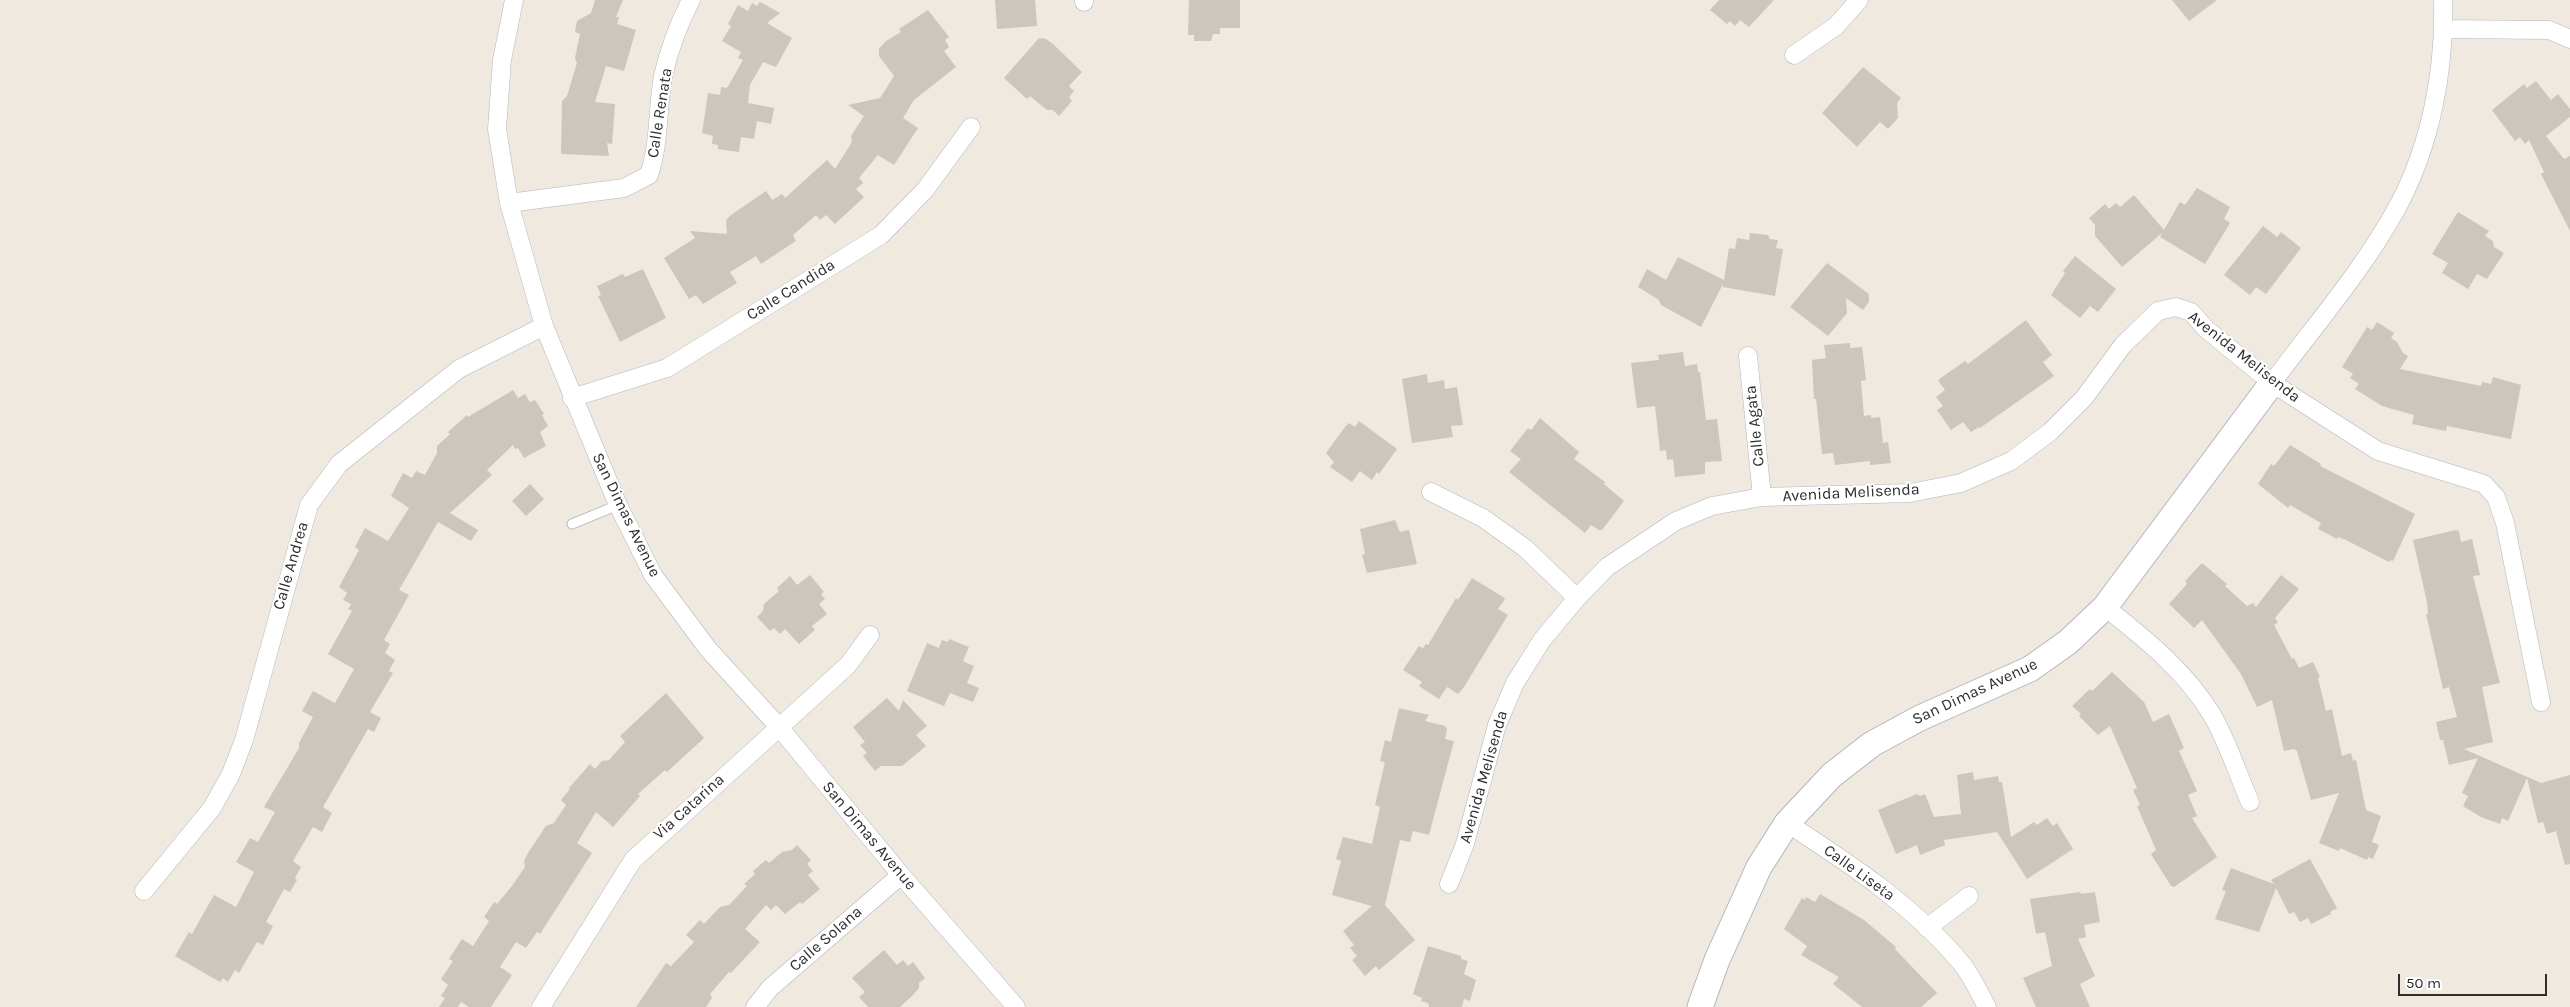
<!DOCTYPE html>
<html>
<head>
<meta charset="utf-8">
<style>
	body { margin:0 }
	#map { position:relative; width:2570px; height:1007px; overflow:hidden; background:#efe9df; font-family:Karla,sans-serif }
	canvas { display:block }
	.scale { position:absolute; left:2398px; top:974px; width:149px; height:22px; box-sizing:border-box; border:2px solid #2d2d2d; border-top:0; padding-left:6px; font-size:15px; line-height:18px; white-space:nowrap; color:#2d2d2d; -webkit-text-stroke:4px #fff; paint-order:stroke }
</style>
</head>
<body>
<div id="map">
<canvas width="2570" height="1007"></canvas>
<div class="scale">50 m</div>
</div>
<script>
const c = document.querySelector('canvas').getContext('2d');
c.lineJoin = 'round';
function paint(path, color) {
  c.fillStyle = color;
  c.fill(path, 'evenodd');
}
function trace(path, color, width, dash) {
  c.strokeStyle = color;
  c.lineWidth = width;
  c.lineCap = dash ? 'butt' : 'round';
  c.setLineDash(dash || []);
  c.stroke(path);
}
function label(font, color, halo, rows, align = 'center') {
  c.font = font + ' Karla,sans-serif';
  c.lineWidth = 4;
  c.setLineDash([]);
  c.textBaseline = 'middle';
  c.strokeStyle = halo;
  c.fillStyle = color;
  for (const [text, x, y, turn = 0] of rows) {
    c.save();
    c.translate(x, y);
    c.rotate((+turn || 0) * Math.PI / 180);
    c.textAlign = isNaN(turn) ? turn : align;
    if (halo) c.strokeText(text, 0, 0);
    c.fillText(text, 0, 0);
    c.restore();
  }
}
const building = new Path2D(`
	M 595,0 L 623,0 L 616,17 L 619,17 L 617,24 L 636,30 L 624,71 L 606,66 L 595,102 L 615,104 L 612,144 L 607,143 L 609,156 L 561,154 L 562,101 L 567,96 L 577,63 L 575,58 L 580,34 L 575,32 L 577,21 L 591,13 Z
	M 995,0 L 1035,0 L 1037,26 L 997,29 Z
	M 1189,0 L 1240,0 L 1240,28 L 1220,28 L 1220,34 L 1213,34 L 1211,41 L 1194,41 L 1194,35 L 1188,35 Z
	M 1719,0 L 1774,0 L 1749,27 L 1740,20 L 1735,26 L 1730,21 L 1727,24 L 1710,10 Z
	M 2172,0 L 2217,0 L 2189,21 Z
	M 760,2 L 780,13 L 767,23 L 792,38 L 776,67 L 763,62 L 750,85 L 748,103 L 774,108 L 771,124 L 757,121 L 754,139 L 741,137 L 739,152 L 718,149 L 718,145 L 712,144 L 713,136 L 702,133 L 708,93 L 720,95 L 721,87 L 727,88 L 743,60 L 738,58 L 741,52 L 722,41 L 731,26 L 728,24 L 738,5 L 748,11 L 752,3 L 757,6 Z
	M 928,10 L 949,37 L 945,40 L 949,47 L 944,51 L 956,67 L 914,100 L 903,118 L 918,128 L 894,165 L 878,155 L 859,178 L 863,183 L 856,189 L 864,197 L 835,224 L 826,215 L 820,220 L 816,215 L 793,235 L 796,241 L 761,264 L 756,256 L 730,272 L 737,283 L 703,304 L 696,295 L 689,299 L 664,258 L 695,238 L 690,231 L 727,234 L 726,220 L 731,215 L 766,191 L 772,200 L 782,194 L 785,198 L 827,160 L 835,169 L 852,142 L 851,136 L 864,116 L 848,105 L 880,98 L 894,76 L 879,56 L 879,49 L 886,41 L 901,32 L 899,29 Z
	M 1039,38 L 1046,39 L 1053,44 L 1082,72 L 1069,86 L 1074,91 L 1069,97 L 1072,101 L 1059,116 L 1053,110 L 1047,110 L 1030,96 L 1027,99 L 1004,78 Z
	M 1863,67 L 1901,98 L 1897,103 L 1898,118 L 1888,129 L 1880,122 L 1857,147 L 1822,113 Z
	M 2536,81 L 2551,100 L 2558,94 L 2570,109 L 2570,117 L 2546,136 L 2564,159 L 2570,156 L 2570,231 L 2541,174 L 2544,172 L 2529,140 L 2525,144 L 2520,137 L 2515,141 L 2492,110 L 2524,84 L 2527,88 Z
	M 2197,188 L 2230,207 L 2224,219 L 2230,223 L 2205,264 L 2160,237 L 2162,233 L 2122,267 L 2095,236 L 2095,225 L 2089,218 L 2105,204 L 2109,209 L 2116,203 L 2120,207 L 2134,195 L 2164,230 L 2180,202 L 2185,205 Z
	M 2458,212 L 2489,231 L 2485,236 L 2493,241 L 2494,247 L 2504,253 L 2487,279 L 2477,274 L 2468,289 L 2442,273 L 2448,263 L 2432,254 Z
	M 2263,226 L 2277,237 L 2281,232 L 2301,248 L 2266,294 L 2256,287 L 2250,295 L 2224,275 Z
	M 1750,233 L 1768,235 L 1770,239 L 1778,240 L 1776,248 L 1783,249 L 1775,296 L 1723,287 L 1723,284 L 1701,327 L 1661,305 L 1659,300 L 1638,287 L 1647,269 L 1666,280 L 1678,257 L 1724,280 L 1729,248 L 1735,249 L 1737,238 L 1749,240 Z
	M 2075,256 L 2116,289 L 2098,312 L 2090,306 L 2080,318 L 2051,295 L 2065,273 L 2063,271 Z
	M 1827,263 L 1869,294 L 1869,302 L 1863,310 L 1846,298 L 1847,313 L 1828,336 L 1790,307 Z
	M 643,269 L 666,318 L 620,342 L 598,296 L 601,295 L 597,286 L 623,274 L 625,277 Z
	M 2026,320 L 2052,355 L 2043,362 L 2054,376 L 1980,428 L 1979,427 L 1971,432 L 1963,422 L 1951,430 L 1937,410 L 1943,406 L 1936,397 L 1945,390 L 1938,380 L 1965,361 L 1968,364 Z
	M 2377,322 L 2394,333 L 2391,338 L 2397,342 L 2403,353 L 2408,356 L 2400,369 L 2481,386 L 2482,382 L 2491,384 L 2493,377 L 2521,385 L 2511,439 L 2447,426 L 2446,431 L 2412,424 L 2414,415 L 2382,406 L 2355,389 L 2359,384 L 2350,378 L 2353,374 L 2342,367 L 2367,327 L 2372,330 Z
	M 1850,343 L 1850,348 L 1862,347 L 1866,380 L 1861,381 L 1864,416 L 1871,415 L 1871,418 L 1880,417 L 1883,443 L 1888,442 L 1891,463 L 1870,465 L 1870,461 L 1835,465 L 1833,453 L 1822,454 L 1816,399 L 1814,399 L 1812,360 L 1826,358 L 1824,345 Z
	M 1683,352 L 1685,366 L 1697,364 L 1698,372 L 1700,372 L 1706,420 L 1717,419 L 1722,461 L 1705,462 L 1705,474 L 1675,477 L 1673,459 L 1667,460 L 1666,450 L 1660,451 L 1655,406 L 1637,408 L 1631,363 L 1659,360 L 1658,355 Z
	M 1427,374 L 1428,383 L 1444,380 L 1445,389 L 1457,387 L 1463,425 L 1451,426 L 1453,437 L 1412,443 L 1402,379 Z
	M 513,390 L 518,398 L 525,394 L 530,402 L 535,400 L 544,414 L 542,415 L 548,426 L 540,432 L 546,446 L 524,458 L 518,448 L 515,449 L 513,445 L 487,470 L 492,475 L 450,513 L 478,530 L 471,541 L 438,522 L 399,590 L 409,595 L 384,640 L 390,644 L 385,653 L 395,660 L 389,671 L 393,673 L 370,712 L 381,718 L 374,732 L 368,729 L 323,807 L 332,813 L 322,832 L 313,827 L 293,861 L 301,867 L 295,878 L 297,880 L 290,892 L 284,889 L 266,922 L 273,926 L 263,945 L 257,942 L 239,973 L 235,970 L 228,982 L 223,978 L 220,982 L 175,956 L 189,932 L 192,934 L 214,895 L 236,907 L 254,872 L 236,862 L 250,838 L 258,842 L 275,812 L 264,807 L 299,748 L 299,743 L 313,717 L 302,711 L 313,691 L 335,703 L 354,669 L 328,654 L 352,611 L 348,609 L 351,604 L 343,600 L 347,593 L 339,587 L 359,550 L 355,547 L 365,528 L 388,541 L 409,508 L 391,496 L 403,473 L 412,478 L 416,471 L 425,475 L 437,453 L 437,446 L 450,434 L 448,432 L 467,415 L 468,417 Z
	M 1540,418 L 1579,452 L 1574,459 L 1605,482 L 1604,484 L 1624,501 L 1602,530 L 1599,530 L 1591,525 L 1585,533 L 1509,472 L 1521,459 L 1510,451 L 1528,428 L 1531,430 Z
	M 1359,421 L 1397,449 L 1379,474 L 1377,472 L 1372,480 L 1360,471 L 1352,482 L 1330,467 L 1334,462 L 1326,453 L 1345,427 L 1349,423 L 1355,427 Z
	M 2290,445 L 2321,464 L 2320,466 L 2415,514 L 2393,561 L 2391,560 L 2389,562 L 2346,540 L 2338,537 L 2337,539 L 2318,529 L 2321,523 L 2290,505 L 2288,508 L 2258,484 L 2271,464 L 2274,466 Z
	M 530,484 L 544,499 L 526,516 L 512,501 Z
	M 1395,520 L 1400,532 L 1409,530 L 1417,564 L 1367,573 L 1362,555 L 1365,554 L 1360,529 Z
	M 2456,530 L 2459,531 L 2461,542 L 2472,539 L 2480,575 L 2473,576 L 2500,683 L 2482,687 L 2493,742 L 2464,749 L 2541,783 L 2570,775 L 2570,864 L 2565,865 L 2556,831 L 2547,834 L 2543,822 L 2538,823 L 2527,778 L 2508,821 L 2502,818 L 2500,824 L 2481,817 L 2463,806 L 2468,796 L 2462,793 L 2478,758 L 2449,765 L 2443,740 L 2440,740 L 2436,722 L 2457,717 L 2449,687 L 2443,689 L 2426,614 L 2428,614 L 2427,602 L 2413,540 Z
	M 2202,563 L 2227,584 L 2225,586 L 2247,606 L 2253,603 L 2256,607 L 2281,575 L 2299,589 L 2275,618 L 2278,622 L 2274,625 L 2292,659 L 2294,658 L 2299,668 L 2313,662 L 2320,677 L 2318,678 L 2326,711 L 2332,709 L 2342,756 L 2351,753 L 2353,761 L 2356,760 L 2366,810 L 2381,816 L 2372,842 L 2379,845 L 2373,859 L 2368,857 L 2367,860 L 2340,848 L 2339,851 L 2319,843 L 2339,793 L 2311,800 L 2297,751 L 2294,749 L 2284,751 L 2272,700 L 2257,707 L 2241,674 L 2202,620 L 2194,628 L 2169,604 L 2187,584 L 2185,581 Z
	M 810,575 L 824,592 L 821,594 L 825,599 L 819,604 L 827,614 L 812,626 L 815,630 L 799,644 L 785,629 L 780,634 L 774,628 L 770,631 L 757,617 L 763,611 L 764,604 L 779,591 L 777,588 L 790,576 L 797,585 Z
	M 1472,578 L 1503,597 L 1505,599 L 1498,609 L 1508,615 L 1464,687 L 1458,694 L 1447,687 L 1439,699 L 1419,686 L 1422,682 L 1403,670 L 1419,646 L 1423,648 L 1426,644 L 1428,645 L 1456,598 L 1458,600 Z
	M 949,639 L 969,647 L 963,661 L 974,666 L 967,683 L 979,688 L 973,702 L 950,693 L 944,706 L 907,691 L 927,643 L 939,648 L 942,640 L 948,642 Z
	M 2112,672 L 2144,702 L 2153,722 L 2169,714 L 2184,748 L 2179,751 L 2197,791 L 2188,795 L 2197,816 L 2192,818 L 2217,857 L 2174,887 L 2171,886 L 2151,854 L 2156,850 L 2137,806 L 2140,805 L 2133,790 L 2137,788 L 2110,726 L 2098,735 L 2079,716 L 2081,714 L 2072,706 L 2090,689 L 2092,691 Z
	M 666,693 L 704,738 L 667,772 L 665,770 L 638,794 L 640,796 L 613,827 L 596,812 L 577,843 L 592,853 L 540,934 L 537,932 L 526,948 L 516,942 L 500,967 L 512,975 L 491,1007 L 469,1007 L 461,1002 L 458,1007 L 439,1007 L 445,998 L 441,996 L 448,985 L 441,979 L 453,961 L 449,959 L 462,939 L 473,946 L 489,921 L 484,917 L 494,902 L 497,904 L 512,886 L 525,867 L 524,861 L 528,853 L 546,826 L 554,823 L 566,805 L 561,800 L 570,789 L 569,788 L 590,764 L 595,769 L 602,761 L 609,760 L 625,742 L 620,736 Z
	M 887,698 L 899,711 L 903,700 L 927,726 L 916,735 L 926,746 L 902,766 L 881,766 L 875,771 L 863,756 L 867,753 L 860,745 L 865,742 L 853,727 Z
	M 1399,708 L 1429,715 L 1425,721 L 1445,726 L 1447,729 L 1445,739 L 1454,741 L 1429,835 L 1413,831 L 1410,842 L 1400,840 L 1385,905 L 1415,940 L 1379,970 L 1376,966 L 1365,976 L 1352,960 L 1357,956 L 1350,948 L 1354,945 L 1343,931 L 1372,906 L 1332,895 L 1341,861 L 1336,859 L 1343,837 L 1372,844 L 1380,807 L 1375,805 L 1385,762 L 1380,761 L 1385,740 L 1391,742 Z
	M 1973,772 L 1974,780 L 1998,776 L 1999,782 L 2002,782 L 2011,837 L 2034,822 L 2037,825 L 2047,818 L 2053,826 L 2057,823 L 2073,849 L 2027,879 L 1997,832 L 1944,840 L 1945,845 L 1920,855 L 1917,845 L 1896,854 L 1878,810 L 1917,794 L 1920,796 L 1925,794 L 1934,817 L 1961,814 L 1957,775 Z
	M 797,845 L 811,860 L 807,864 L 813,871 L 808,875 L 820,889 L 802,904 L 800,902 L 785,914 L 776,905 L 771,910 L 766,905 L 745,929 L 760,942 L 731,973 L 729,972 L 710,994 L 712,998 L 706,1007 L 636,1007 L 666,963 L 671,966 L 694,942 L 686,935 L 700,920 L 704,924 L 720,907 L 729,905 L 747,886 L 744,884 L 755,874 L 753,871 L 766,860 L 769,863 L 782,852 L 792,850 Z
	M 2310,859 L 2337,908 L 2330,912 L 2331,914 L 2311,924 L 2308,918 L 2300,922 L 2294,912 L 2289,914 L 2276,888 L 2259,932 L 2215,919 L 2226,891 L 2222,890 L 2231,868 L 2274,884 L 2271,880 Z
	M 2080,892 L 2081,894 L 2095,892 L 2100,922 L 2084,925 L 2086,937 L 2078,939 L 2095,976 L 2080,984 L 2090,1007 L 2036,1007 L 2023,978 L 2052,966 L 2045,932 L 2036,934 L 2030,899 Z
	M 1820,894 L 1864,920 L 1896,947 L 1895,949 L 1937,993 L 1921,1007 L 1862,1007 L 1833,984 L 1839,977 L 1801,955 L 1807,946 L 1784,929 L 1802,898 L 1805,900 L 1806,897 L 1815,902 Z
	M 1428,946 L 1461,956 L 1461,959 L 1468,961 L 1464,974 L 1476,980 L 1470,1001 L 1464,999 L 1462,1007 L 1429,1007 L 1428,1003 L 1421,1001 L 1422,998 L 1413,994 Z
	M 884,950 L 897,965 L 903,960 L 908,966 L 913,962 L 925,978 L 919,983 L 919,988 L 912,996 L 900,1007 L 868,1007 L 859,997 L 865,992 L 852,978 Z`);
const lane = new Path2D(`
	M 572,524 L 618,505`);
const street = new Path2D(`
	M 514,0 L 502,60 L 497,129 L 509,203 L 544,326 L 618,505 L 653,575 L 708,649 L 779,727 L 901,875 L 1016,1007
	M 1084,0 L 1084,2
	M 2444,29 L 2549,30 L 2570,39
	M 1794,55 L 1836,26 L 1859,0
	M 509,203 L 624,188 L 649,175 C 660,142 657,109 663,76 C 669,50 679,23 691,0
	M 1748,356 L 1762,497
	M 2272,383 C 2315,325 2364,269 2398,206 C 2431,144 2445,70 2443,0
	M 572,398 L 667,368 L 881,235 L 925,190 L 971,127
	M 1431,492 L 1483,518 L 1525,548 L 1577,598
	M 2105,607 C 2145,639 2185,670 2212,715 C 2227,740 2238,775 2250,802
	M 1787,823 C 1850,864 1913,905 1962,964 C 1972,976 1979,993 1987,1007
	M 1449,884 L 1465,844 L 1497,725 L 1515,683 L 1542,640 L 1577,598 L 1607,567 L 1676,521 L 1712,506 L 1762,497 L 1910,493 L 1961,483 L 2011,461 L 2050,432 L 2084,398 L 2123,345 L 2158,311 L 2176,307 L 2191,312 L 2206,329 L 2272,383 L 2378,451 L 2484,484 L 2496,497 L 2505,523 L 2541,702
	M 144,891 L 212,808 L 231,774 L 244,740 L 309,505 L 339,464 L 459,369 L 544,326
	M 1927,928 L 1969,896
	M 541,1007 L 633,860 L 848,665 L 870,635
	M 755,1007 L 770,988 L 901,875`);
const secondary = new Path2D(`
	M 1700,1007 L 1717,960 L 1759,867 L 1787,823 L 1832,775 L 1872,744 L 1920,718 L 2030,669 L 2068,642 L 2105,607 L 2272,383`);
const streetNames = [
	["Calle Renata",660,113,-81],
	["Calle Candida",791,290,-32],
	["Avenida Melisenda",2244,357,38],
	["Calle Agata",1755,426,-96],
	["Avenida Melisenda",1851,493,-3],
	["San Dimas Avenue",626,515,64],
	["Calle Andrea",291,566,-74],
	["San Dimas Avenue",1975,692,-25],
	["Avenida Melisenda",1484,777,-74],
	["Via Catarina",689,807,-42],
	["San Dimas Avenue",869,836,50],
	["Calle Liseta",1859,873,36],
	["Calle Solana",826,939,-41]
];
paint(building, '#cbc7bd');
trace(lane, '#b3b4c1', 11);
trace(street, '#b3b4c1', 19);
trace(secondary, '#b3b4c1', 27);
trace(lane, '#fff', 9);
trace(street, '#fff', 18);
trace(secondary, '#fff', 25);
label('16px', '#2d2d2d', '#fff', streetNames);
</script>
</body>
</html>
